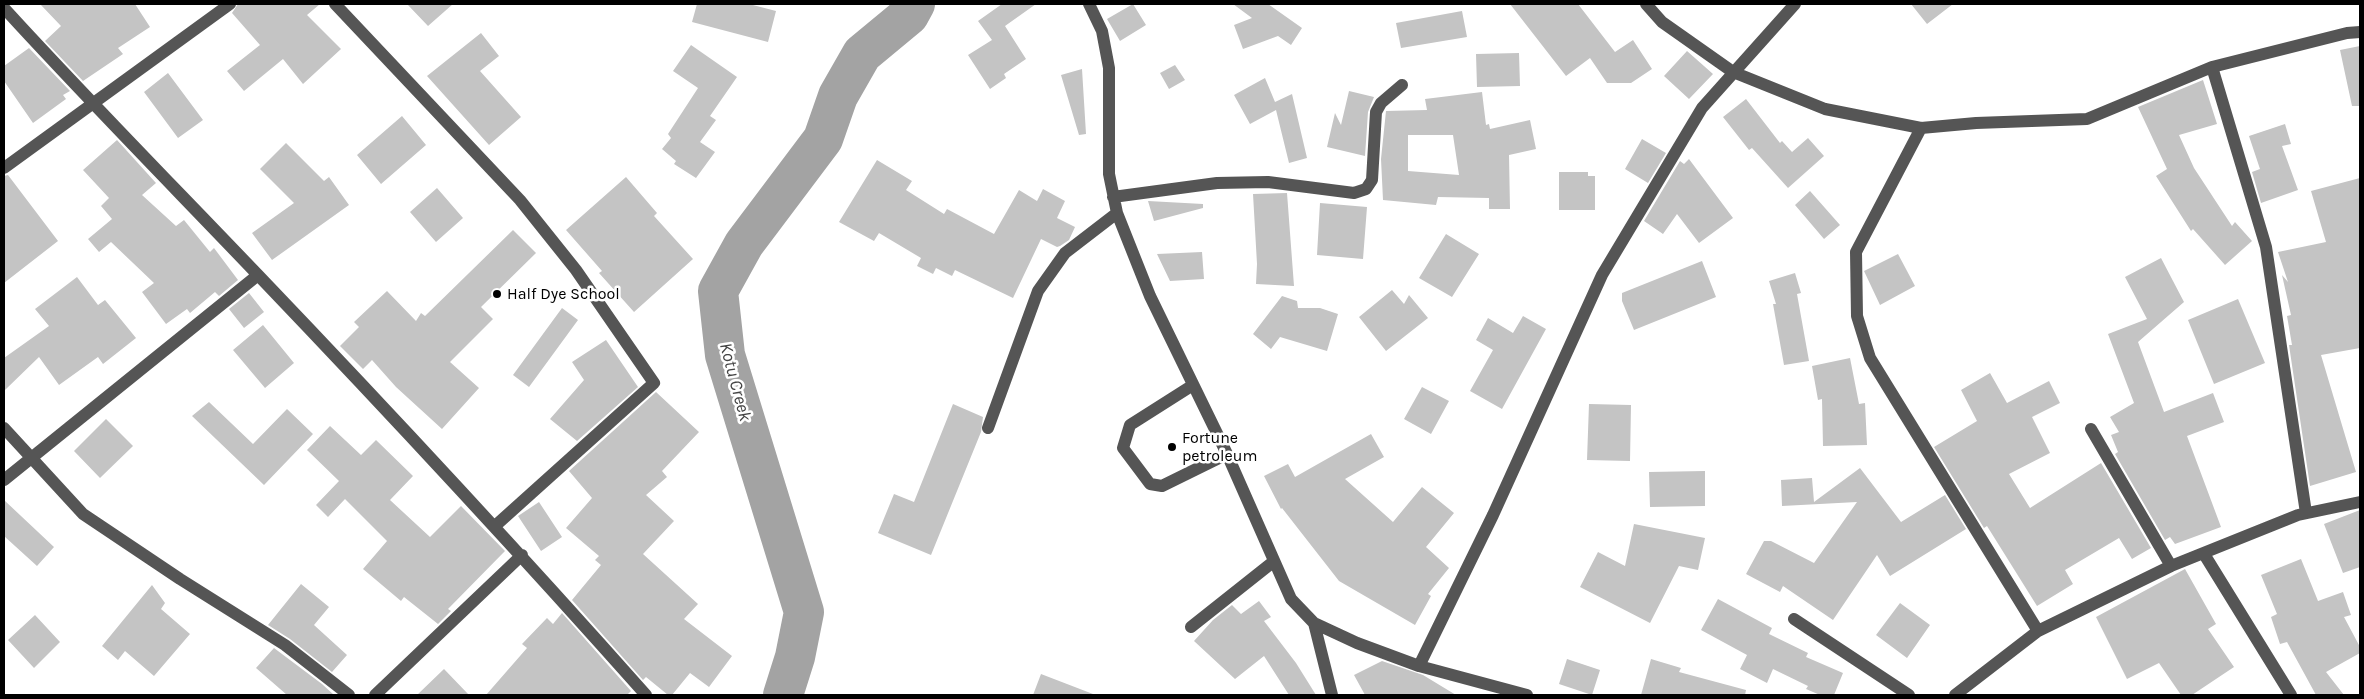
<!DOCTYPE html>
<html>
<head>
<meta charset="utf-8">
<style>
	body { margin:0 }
	#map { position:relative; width:2364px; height:699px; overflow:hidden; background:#fff; font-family:Karla,sans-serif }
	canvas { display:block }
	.frame { position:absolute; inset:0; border:5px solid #000; pointer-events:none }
</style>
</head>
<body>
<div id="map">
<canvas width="2364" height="699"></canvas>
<div class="frame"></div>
</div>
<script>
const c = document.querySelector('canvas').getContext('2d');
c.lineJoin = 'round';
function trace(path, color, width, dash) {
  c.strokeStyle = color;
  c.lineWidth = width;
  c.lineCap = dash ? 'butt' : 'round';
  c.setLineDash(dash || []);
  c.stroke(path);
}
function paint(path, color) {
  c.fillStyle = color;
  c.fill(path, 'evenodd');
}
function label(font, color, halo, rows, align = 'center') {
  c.font = font + ' Karla,sans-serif';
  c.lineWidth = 5;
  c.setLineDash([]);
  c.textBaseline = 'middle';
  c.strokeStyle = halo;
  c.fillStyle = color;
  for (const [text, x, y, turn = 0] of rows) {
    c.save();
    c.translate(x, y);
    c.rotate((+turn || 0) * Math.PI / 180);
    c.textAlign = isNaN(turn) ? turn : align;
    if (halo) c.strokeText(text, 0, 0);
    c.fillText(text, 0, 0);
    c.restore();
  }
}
const river = new Path2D(`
	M 783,695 L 795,657 L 804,612 L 725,355 L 718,291 L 744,244 L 823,139 L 838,96 L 862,54 L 909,15 L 915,4`);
const building = new Path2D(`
	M 40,4 L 135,4 L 150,27 L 118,48 L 123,54 L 83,81 L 45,41 L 61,26 Z
	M 238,4 L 320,4 L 307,15 L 341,49 L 303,84 L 283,59 L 244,91 L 227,71 L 260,45 L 232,13 Z
	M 407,4 L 453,4 L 428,26 Z
	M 697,4 L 749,4 L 776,11 L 768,42 L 692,22 Z
	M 1002,4 L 1036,4 L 1005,26 L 1026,59 L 1004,74 L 1006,78 L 990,89 L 968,55 L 992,40 L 978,21 Z
	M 1133,4 L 1146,25 L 1120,41 L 1107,19 Z
	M 1233,4 L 1268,4 L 1302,28 L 1291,45 L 1278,36 L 1243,49 L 1234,25 L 1252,18 Z
	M 1510,4 L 1578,4 L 1615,52 L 1633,40 L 1652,69 L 1631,83 L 1607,83 L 1590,58 L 1566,76 Z
	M 1911,4 L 1953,4 L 1927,24 Z
	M 1462,11 L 1467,37 L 1401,48 L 1396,23 Z
	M 481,33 L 499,56 L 480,71 L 521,117 L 489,145 L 427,76 Z
	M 691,45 L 737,77 L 710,116 L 716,120 L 700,142 L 715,152 L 696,178 L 674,164 L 676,161 L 662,149 L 671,138 L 668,134 L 698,88 L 673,71 Z
	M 2360,46 L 2360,106 L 2352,106 L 2340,50 Z
	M 29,48 L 70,91 L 63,95 L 66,99 L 33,123 L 4,81 L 4,66 Z
	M 1687,51 L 1713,74 L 1689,99 L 1664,76 Z
	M 1519,53 L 1520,86 L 1477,87 L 1476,54 Z
	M 1175,65 L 1185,80 L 1169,89 L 1160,73 Z
	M 1082,69 L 1086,134 L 1079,135 L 1061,75 Z
	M 168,73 L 203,120 L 178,138 L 144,92 Z
	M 1265,78 L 1275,102 L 1292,94 L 1307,158 L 1289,163 L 1276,110 L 1250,124 L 1234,95 Z
	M 2203,80 L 2217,124 L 2179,135 L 2194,168 L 2232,226 L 2235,222 L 2252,241 L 2225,265 L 2193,229 L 2191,231 L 2156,176 L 2167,169 L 2138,107 Z
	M 1349,91 L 1374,97 L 1368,112 L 1365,156 L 1327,147 L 1335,113 L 1341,125 Z
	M 1482,92 L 1486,125 L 1489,124 L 1490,129 L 1530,120 L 1536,149 L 1509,155 L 1510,209 L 1489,209 L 1489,198 L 1438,197 L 1436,205 L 1383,200 L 1381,159 L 1386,111 L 1427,110 L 1425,99 ZM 1408,135 L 1453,135 L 1459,175 L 1408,171 Z
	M 1746,99 L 1780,143 L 1782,141 L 1792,152 L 1808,138 L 1824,156 L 1788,188 L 1752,148 L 1749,150 L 1723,117 Z
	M 402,116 L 426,145 L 381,184 L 357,155 Z
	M 2285,124 L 2291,144 L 2282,146 L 2298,190 L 2261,203 L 2252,172 L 2260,169 L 2249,136 Z
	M 1642,139 L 1666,153 L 1648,183 L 1625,169 Z
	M 117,140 L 156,183 L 142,195 L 176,226 L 184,220 L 210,252 L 214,248 L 238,280 L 219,296 L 215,292 L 190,313 L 187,309 L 166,324 L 142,292 L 154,283 L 111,242 L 99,252 L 88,239 L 112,219 L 101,206 L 109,198 L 83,170 Z
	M 286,143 L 324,181 L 329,177 L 349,205 L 272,260 L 252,233 L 294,203 L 260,169 Z
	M 1689,159 L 1733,218 L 1699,243 L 1677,214 L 1663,234 L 1644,221 L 1680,161 L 1684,164 Z
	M 877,160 L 912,181 L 906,190 L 944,214 L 947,209 L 994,234 L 1019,190 L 1037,201 L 1043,189 L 1065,201 L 1057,218 L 1075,227 L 1069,240 L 1060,246 L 1057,247 L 1041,239 L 1013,298 L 955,270 L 952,276 L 936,268 L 933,274 L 917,266 L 921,258 L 879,233 L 874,241 L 839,222 Z
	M 1559,172 L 1588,172 L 1588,176 L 1595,176 L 1595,210 L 1559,210 Z
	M 8,175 L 58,241 L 4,283 L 4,176 Z
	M 626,177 L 657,213 L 654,216 L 693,259 L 634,312 L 599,273 L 602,271 L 566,230 Z
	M 2360,178 L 2360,348 L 2321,355 L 2356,472 L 2310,486 L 2289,345 L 2292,345 L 2287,316 L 2291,315 L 2282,275 L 2288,282 L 2278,252 L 2326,242 L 2311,191 Z
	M 437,188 L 463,218 L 436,242 L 410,212 Z
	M 1810,191 L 1840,225 L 1824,239 L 1795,205 Z
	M 1287,193 L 1294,286 L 1256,284 L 1257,264 L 1253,194 Z
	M 1148,201 L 1203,204 L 1203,208 L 1154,221 Z
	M 1320,203 L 1367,207 L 1363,259 L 1317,255 Z
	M 513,230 L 536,253 L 481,307 L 493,319 L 450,362 L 479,388 L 442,429 L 396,387 L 372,360 L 363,369 L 340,346 L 359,327 L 354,322 L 387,291 L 416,321 L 421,313 L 425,316 Z
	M 1446,234 L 1479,254 L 1452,297 L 1419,278 Z
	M 1202,252 L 1204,279 L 1170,281 L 1157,254 Z
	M 1898,254 L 1915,286 L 1880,305 L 1864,271 Z
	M 2161,258 L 2184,302 L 2138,342 L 2164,412 L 2213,393 L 2224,422 L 2187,436 L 2221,527 L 2175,544 L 2170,537 L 2165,540 L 2115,454 L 2118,452 L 2111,435 L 2119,432 L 2110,417 L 2134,403 L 2108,334 L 2147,319 L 2125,277 Z
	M 1702,261 L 1716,297 L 1634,330 L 1622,301 L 1622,293 Z
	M 1795,273 L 1801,293 L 1797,294 L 1809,361 L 1784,365 L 1773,304 L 1776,304 L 1769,281 Z
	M 77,277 L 98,305 L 105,300 L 136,338 L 103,364 L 98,357 L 59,385 L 39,357 L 4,391 L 4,358 L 49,326 L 35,309 Z
	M 1392,290 L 1404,304 L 1409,295 L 1428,318 L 1386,351 L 1359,317 Z
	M 249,293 L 264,312 L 244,328 L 229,309 Z
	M 1282,296 L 1297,301 L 1298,308 L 1320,308 L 1338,314 L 1327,351 L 1280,337 L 1271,349 L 1253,334 Z
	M 2238,299 L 2265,363 L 2214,384 L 2188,320 Z
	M 562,308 L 578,320 L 529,387 L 513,375 Z
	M 1523,316 L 1546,329 L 1502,409 L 1470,391 L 1493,350 L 1476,340 L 1488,318 L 1513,333 Z
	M 263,325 L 294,363 L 265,388 L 233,350 Z
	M 606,340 L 638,387 L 577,441 L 550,419 L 584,380 L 572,362 Z
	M 1850,358 L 1859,404 L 1865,403 L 1867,445 L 1823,446 L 1822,399 L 1818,400 L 1812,366 Z
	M 1990,373 L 2007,403 L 2049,381 L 2060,403 L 2032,417 L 2050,453 L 2009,474 L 2030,508 L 2101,463 L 2151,548 L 2132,559 L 2119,538 L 2065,570 L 2073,584 L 2037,606 L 1987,526 L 1984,528 L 1934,447 L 1977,421 L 1961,390 Z
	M 1422,387 L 1449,401 L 1431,434 L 1404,419 Z
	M 656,392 L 699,432 L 662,471 L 667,477 L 646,495 L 674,521 L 643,554 L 698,604 L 684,619 L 732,656 L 709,687 L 690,673 L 672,695 L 668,695 L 646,677 L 643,680 L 572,600 L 601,565 L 595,560 L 599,556 L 566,528 L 592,498 L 569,471 Z
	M 209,402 L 253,444 L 287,409 L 313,434 L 264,485 L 192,416 Z
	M 953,404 L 983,417 L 981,432 L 931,555 L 878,533 L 894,494 L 914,502 Z
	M 1589,404 L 1631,405 L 1630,461 L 1587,460 Z
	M 106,419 L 133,446 L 100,478 L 74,451 Z
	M 330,426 L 361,455 L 376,440 L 413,476 L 390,500 L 430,537 L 461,506 L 505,551 L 448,609 L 451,611 L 438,624 L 404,597 L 401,601 L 363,569 L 387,541 L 345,499 L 328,517 L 316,505 L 339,481 L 307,450 Z
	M 1371,434 L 1384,457 L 1345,479 L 1393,522 L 1422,487 L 1454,513 L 1426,547 L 1449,568 L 1428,594 L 1431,596 L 1415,625 L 1339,581 L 1282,508 L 1281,509 L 1264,476 L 1288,464 L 1295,477 Z
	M 1860,468 L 1901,522 L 1945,495 L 1966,529 L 1890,576 L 1877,555 L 1833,620 L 1783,586 L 1780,592 L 1746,574 L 1764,541 L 1771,541 L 1814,563 L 1857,502 L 1782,506 L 1781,480 L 1812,478 L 1814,502 Z
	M 1705,471 L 1705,506 L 1650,507 L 1649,472 Z
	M 4,500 L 54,547 L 37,566 L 4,536 Z
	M 539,502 L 562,537 L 541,551 L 518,516 Z
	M 2360,510 L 2360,567 L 2343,573 L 2324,524 Z
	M 1634,524 L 1705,538 L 1698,570 L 1679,566 L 1650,623 L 1580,587 L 1598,552 L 1625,566 Z
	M 2301,559 L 2318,601 L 2343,592 L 2351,615 L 2344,617 L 2360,647 L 2360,653 L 2326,672 L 2344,695 L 2316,695 L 2287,642 L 2280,644 L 2271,617 L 2277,614 L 2261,575 Z
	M 2185,569 L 2216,624 L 2208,629 L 2234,667 L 2192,695 L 2181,695 L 2159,663 L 2127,679 L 2096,617 Z
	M 301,584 L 329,607 L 314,625 L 347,655 L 332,672 L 290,639 L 268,625 Z
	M 152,585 L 165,603 L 161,609 L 190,634 L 154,676 L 125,651 L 118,660 L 102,646 Z
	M 1718,599 L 1772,628 L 1769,634 L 1808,653 L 1806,657 L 1843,673 L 1834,695 L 1820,695 L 1806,689 L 1808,686 L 1773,669 L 1767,683 L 1740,669 L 1747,655 L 1701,630 Z
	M 1259,601 L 1271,617 L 1264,621 L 1296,663 L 1316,695 L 1289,695 L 1264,656 L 1235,679 L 1194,641 L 1213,620 L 1232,605 L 1241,614 Z
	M 1900,603 L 1930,625 L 1907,658 L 1876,635 Z
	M 562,613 L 631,691 L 627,695 L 486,695 L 527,648 L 522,644 L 547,618 L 553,624 Z
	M 35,615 L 60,642 L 34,668 L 8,640 Z
	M 274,648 L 322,684 L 334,695 L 287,695 L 256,668 Z
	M 1567,659 L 1600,670 L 1592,695 L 1559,684 Z
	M 1651,659 L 1681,668 L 1679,672 L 1746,690 L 1745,695 L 1641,695 Z
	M 1382,661 L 1423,675 L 1456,695 L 1365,695 L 1354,675 Z
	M 444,669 L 469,695 L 417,695 Z
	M 1041,674 L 1093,694 L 1093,695 L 1033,695 Z`);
const minor = new Path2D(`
	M 335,4 L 520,200 L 576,270 L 654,383 L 495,526
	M 1089,4 L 1102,31 L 1109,68 L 1109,174 L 1117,213 L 1150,296 L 1227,454 L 1291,599 L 1314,623 L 1357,643 L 1419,666 L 1527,695
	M 1646,4 L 1662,22 L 1733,72 L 1825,109 L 1921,128 L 1976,123 L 2087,119 L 2212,67 L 2347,33 L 2360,32
	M 4,8 C 87,99 173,186 258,275 C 390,413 519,552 646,695
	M 2212,67 L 2266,247 L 2306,513
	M 1921,128 L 1856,252 L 1857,316 L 1870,358 L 2038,631
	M 4,168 L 230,4
	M 1113,197 L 1217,183 L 1268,182 L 1354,193 L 1366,189 L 1372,180 L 1376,112 L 1381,103 L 1402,85
	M 1193,385 L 1130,425 L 1123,448 L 1150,484 L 1162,486 L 1227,454
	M 4,428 L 83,514 L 180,579 L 285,645 L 349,695
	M 988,428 L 1038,291 L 1065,253 L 1117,213
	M 2091,429 L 2171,566
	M 4,480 L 258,275
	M 2204,554 L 2291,695
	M 1794,619 L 1909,695
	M 1314,623 L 1332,695
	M 1191,627 L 1273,562
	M 1419,666 L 1493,515 L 1602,275 L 1702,108 L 1795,4
	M 375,695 L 522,555
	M 1955,695 L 2038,631 L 2171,566 L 2298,515 L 2360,502`);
const markers = [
	[497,294,5,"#000"],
	[1172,447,5,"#000"]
];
const poiNames = [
	["Half Dye School",507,294],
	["Fortune",1182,438],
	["petroleum",1182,456]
];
const waterNames = [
	["Kotu Creek",735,382,75]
];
trace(river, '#a3a3a3', 40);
paint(building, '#c4c4c4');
trace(minor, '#555', 12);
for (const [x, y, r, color] of markers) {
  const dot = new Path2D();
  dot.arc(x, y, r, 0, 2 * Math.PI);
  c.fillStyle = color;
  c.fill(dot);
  trace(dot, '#fff', 2);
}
label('16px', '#000', '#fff', poiNames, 'left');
label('italic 18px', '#444', '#fff', waterNames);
</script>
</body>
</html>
